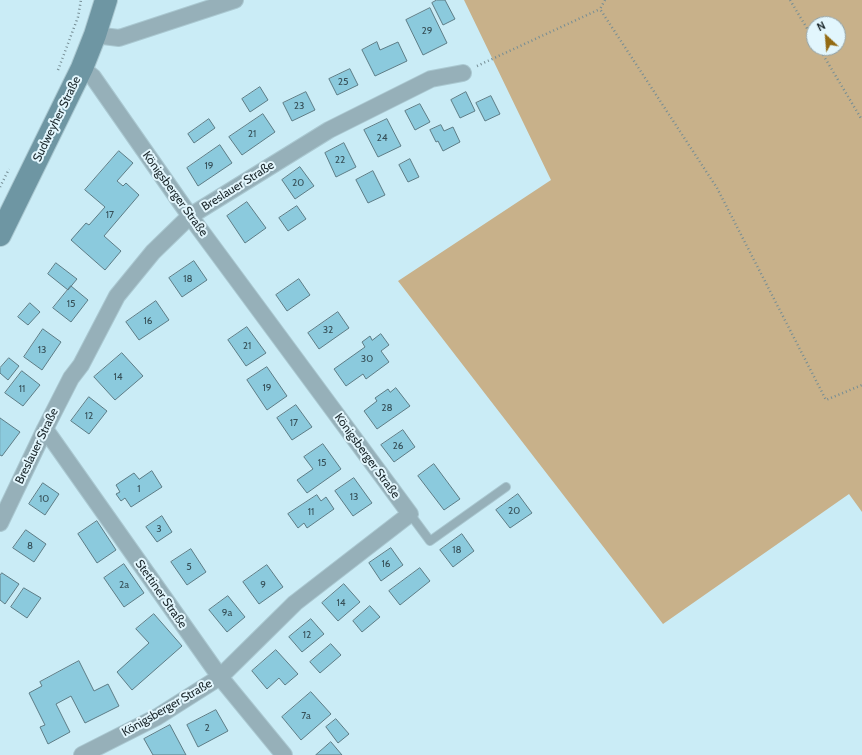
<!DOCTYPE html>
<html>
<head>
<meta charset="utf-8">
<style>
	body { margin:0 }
	#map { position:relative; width:862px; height:755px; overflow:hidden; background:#caecf6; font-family:Cabin,sans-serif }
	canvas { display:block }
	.north { position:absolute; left:806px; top:16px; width:40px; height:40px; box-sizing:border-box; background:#e2f6fd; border:1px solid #92a3a9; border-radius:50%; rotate:334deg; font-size:11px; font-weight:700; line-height:16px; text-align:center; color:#1a262a }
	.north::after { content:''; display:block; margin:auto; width:14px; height:18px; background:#936b14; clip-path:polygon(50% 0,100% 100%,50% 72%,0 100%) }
</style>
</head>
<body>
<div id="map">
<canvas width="862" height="755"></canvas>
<div class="north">N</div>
</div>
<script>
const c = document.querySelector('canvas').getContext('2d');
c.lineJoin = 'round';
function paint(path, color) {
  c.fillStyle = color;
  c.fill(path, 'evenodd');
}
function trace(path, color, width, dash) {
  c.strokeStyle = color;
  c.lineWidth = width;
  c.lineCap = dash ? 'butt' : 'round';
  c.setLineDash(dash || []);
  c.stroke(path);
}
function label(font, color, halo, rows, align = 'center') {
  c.font = font + ' Cabin,sans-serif';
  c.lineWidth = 4;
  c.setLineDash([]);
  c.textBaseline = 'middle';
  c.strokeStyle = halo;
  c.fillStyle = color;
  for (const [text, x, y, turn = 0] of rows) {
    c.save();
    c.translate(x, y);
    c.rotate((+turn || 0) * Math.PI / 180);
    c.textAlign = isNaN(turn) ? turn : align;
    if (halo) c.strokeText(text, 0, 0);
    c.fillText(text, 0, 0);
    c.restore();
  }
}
const green = new Path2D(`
	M 464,0 L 862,0 L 862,512 L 849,494 L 663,624 L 398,281 L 551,180 ZM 814,24 L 838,24 L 838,48 L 814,48 Z`);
const building = new Path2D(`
	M 437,0 L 445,0 L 455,19 L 443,25 L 432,3 Z
	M 430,8 L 447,43 L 423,55 L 406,20 Z
	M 377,42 L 380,50 L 398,42 L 407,61 L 375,76 L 362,50 Z
	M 350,69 L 358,85 L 337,95 L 329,79 Z
	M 260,87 L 268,100 L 250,112 L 242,99 Z
	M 306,92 L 315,110 L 292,121 L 283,103 Z
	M 466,92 L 475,111 L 460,118 L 451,100 Z
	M 491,96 L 500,114 L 485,121 L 476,103 Z
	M 420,104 L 430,122 L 415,130 L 405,111 Z
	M 263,114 L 275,132 L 242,155 L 229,137 Z
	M 209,119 L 215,128 L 194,143 L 188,134 Z
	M 387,119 L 401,146 L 378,157 L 364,130 Z
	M 441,125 L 444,131 L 453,127 L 460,142 L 443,151 L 438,141 L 436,142 L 430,130 Z
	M 344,143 L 356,167 L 336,177 L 325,153 Z
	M 220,145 L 232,163 L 198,186 L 187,168 Z
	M 119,151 L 133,163 L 117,181 L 123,186 L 126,183 L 139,195 L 104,236 L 121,251 L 105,270 L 71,240 L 86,223 L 89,225 L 105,207 L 85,190 Z
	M 410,159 L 419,177 L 408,182 L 399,165 Z
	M 300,167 L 314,186 L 295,199 L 282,180 Z
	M 373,171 L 385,195 L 368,203 L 356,180 Z
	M 247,202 L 266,228 L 245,243 L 227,216 Z
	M 297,206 L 306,219 L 288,231 L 279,218 Z
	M 194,261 L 207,280 L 182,297 L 169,278 Z
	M 56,263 L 77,279 L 68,290 L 48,274 Z
	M 299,279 L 310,295 L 287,311 L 276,295 Z
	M 71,286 L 88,300 L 71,322 L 53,308 Z
	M 156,301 L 169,320 L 139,340 L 126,322 Z
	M 30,303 L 40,312 L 28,325 L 18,317 Z
	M 338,312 L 349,328 L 319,349 L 308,333 Z
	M 247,327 L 266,353 L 246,366 L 228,340 Z
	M 43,329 L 61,342 L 42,370 L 24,357 Z
	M 381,334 L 389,345 L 381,351 L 389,362 L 366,379 L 363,374 L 346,386 L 334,369 L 365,347 L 362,342 L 370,336 L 372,340 Z
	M 122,353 L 143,376 L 115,400 L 94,377 Z
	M 9,358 L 19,366 L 8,380 L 0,373 L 0,368 Z
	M 267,367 L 287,396 L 267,410 L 247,380 Z
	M 22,371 L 40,385 L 23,406 L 5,393 Z
	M 396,388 L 410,406 L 377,429 L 364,411 L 377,401 L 375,398 L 388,389 L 390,392 Z
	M 89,397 L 107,411 L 89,434 L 71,421 Z
	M 296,405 L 312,427 L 292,440 L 277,418 Z
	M 0,418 L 20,432 L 2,456 L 0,455 Z
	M 403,430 L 415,447 L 394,462 L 381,445 Z
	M 323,444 L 341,469 L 307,493 L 297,480 L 313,469 L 304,457 Z
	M 434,464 L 460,499 L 444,510 L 418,476 Z
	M 152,471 L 162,487 L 131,507 L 125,498 L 121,501 L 116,494 L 120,492 L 116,485 L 134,473 L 139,479 Z
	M 354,478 L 372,503 L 353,516 L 335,491 Z
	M 43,483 L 59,494 L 45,515 L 29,504 Z
	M 518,494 L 532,513 L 510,528 L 496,510 Z
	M 317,495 L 321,501 L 326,497 L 334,509 L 307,528 L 304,523 L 298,528 L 288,514 Z
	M 162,516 L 172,532 L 157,542 L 146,527 Z
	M 97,521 L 116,550 L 97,563 L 78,534 Z
	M 26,530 L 46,544 L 34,562 L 13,548 Z
	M 462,534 L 474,551 L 453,567 L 440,550 Z
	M 391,548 L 403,565 L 381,581 L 369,563 Z
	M 191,549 L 206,572 L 187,585 L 171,562 Z
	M 124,564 L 144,593 L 124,607 L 104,578 Z
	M 267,565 L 283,587 L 259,604 L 243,582 Z
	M 420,568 L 430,581 L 400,605 L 389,591 Z
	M 2,573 L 19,584 L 5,604 L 0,600 L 0,576 Z
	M 344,584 L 360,602 L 338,621 L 322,603 Z
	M 24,588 L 41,598 L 27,618 L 11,607 Z
	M 228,596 L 245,617 L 227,632 L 209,610 Z
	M 370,606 L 380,617 L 362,632 L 353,621 Z
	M 154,614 L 182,646 L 132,690 L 117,672 L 149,643 L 136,629 Z
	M 311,619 L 324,634 L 302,652 L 289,637 Z
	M 331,644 L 341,655 L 320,673 L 310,662 Z
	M 276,650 L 298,674 L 285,685 L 279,678 L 267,689 L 252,671 Z
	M 79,661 L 94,691 L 108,684 L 119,706 L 85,723 L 71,696 L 56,704 L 70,732 L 48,744 L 40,727 L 45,725 L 29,693 L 42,686 L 40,682 Z
	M 311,692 L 331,714 L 301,740 L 282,717 Z
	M 216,710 L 228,731 L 198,747 L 187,725 Z
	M 336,719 L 349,734 L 338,743 L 326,727 Z
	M 170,725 L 186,755 L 153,755 L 144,739 Z
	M 331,742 L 342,755 L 316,755 Z`);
const path = new Path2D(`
	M 605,0 L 600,9 L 717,188 L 826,400 L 862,385
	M 790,0 L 814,40
	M 819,48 L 862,120
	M 477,66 L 600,9
	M 58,70 L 78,17 L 81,0
	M 0,187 L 9,169`);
const service = new Path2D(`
	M 410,514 L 430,541 L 506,487`);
const minor = new Path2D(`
	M 95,35 L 119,38 L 235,0
	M 82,68 L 93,77 L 190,216 L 410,514 L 295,603 L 220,677 L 157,717 L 82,755
	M 45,429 L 220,677 L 284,755
	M 0,523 L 45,429 L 71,378 L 81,365 L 117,296 L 153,252 L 190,216 L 329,130 L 431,79 L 463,73`);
const secondary = new Path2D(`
	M 0,235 L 82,68 L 95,35 L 106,0`);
const numberNames = [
	["29",427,31],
	["25",343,82],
	["23",299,106],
	["21",252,134],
	["24",382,138],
	["22",340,160],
	["19",209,166],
	["20",298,183],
	["17",110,215],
	["18",188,279],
	["15",71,304],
	["16",148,321],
	["32",328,330],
	["21",247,346],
	["13",42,350],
	["30",367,359],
	["14",118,377],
	["19",267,388],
	["11",22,389],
	["28",387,408],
	["12",89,416],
	["17",294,423],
	["26",398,446],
	["15",322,463],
	["1",139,489],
	["13",354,497],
	["10",44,499],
	["20",514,511],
	["11",311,512],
	["3",159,529],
	["8",30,546],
	["18",457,550],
	["16",386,564],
	["5",189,567],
	["2a",124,585],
	["9",263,585],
	["14",341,603],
	["9a",227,613],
	["12",307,635],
	["7a",306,716],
	["2",207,728]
];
const streetNames = [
	["Sudweyher Straße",57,119,-64],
	["Breslauer Straße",238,186,-32],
	["Königsberger Straße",175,194,54],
	["Breslauer Straße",37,446,-64],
	["Königsberger Straße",367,456,54],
	["Stettiner Straße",161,594,55],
	["Königsberger Straße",167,708,-30]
];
paint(green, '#c8b18a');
paint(building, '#8bcadd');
trace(building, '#5d7c85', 1);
trace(service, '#aac8d1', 10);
trace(minor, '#aac8d1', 18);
trace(secondary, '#aac8d1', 24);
trace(path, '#758d94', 2.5, [1, 3]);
trace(service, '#96b0b9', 8);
trace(minor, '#96b0b9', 16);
trace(secondary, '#6e96a3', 22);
label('10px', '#364f57', null, numberNames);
label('12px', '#1a262a', '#e2f6fd', streetNames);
</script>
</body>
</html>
